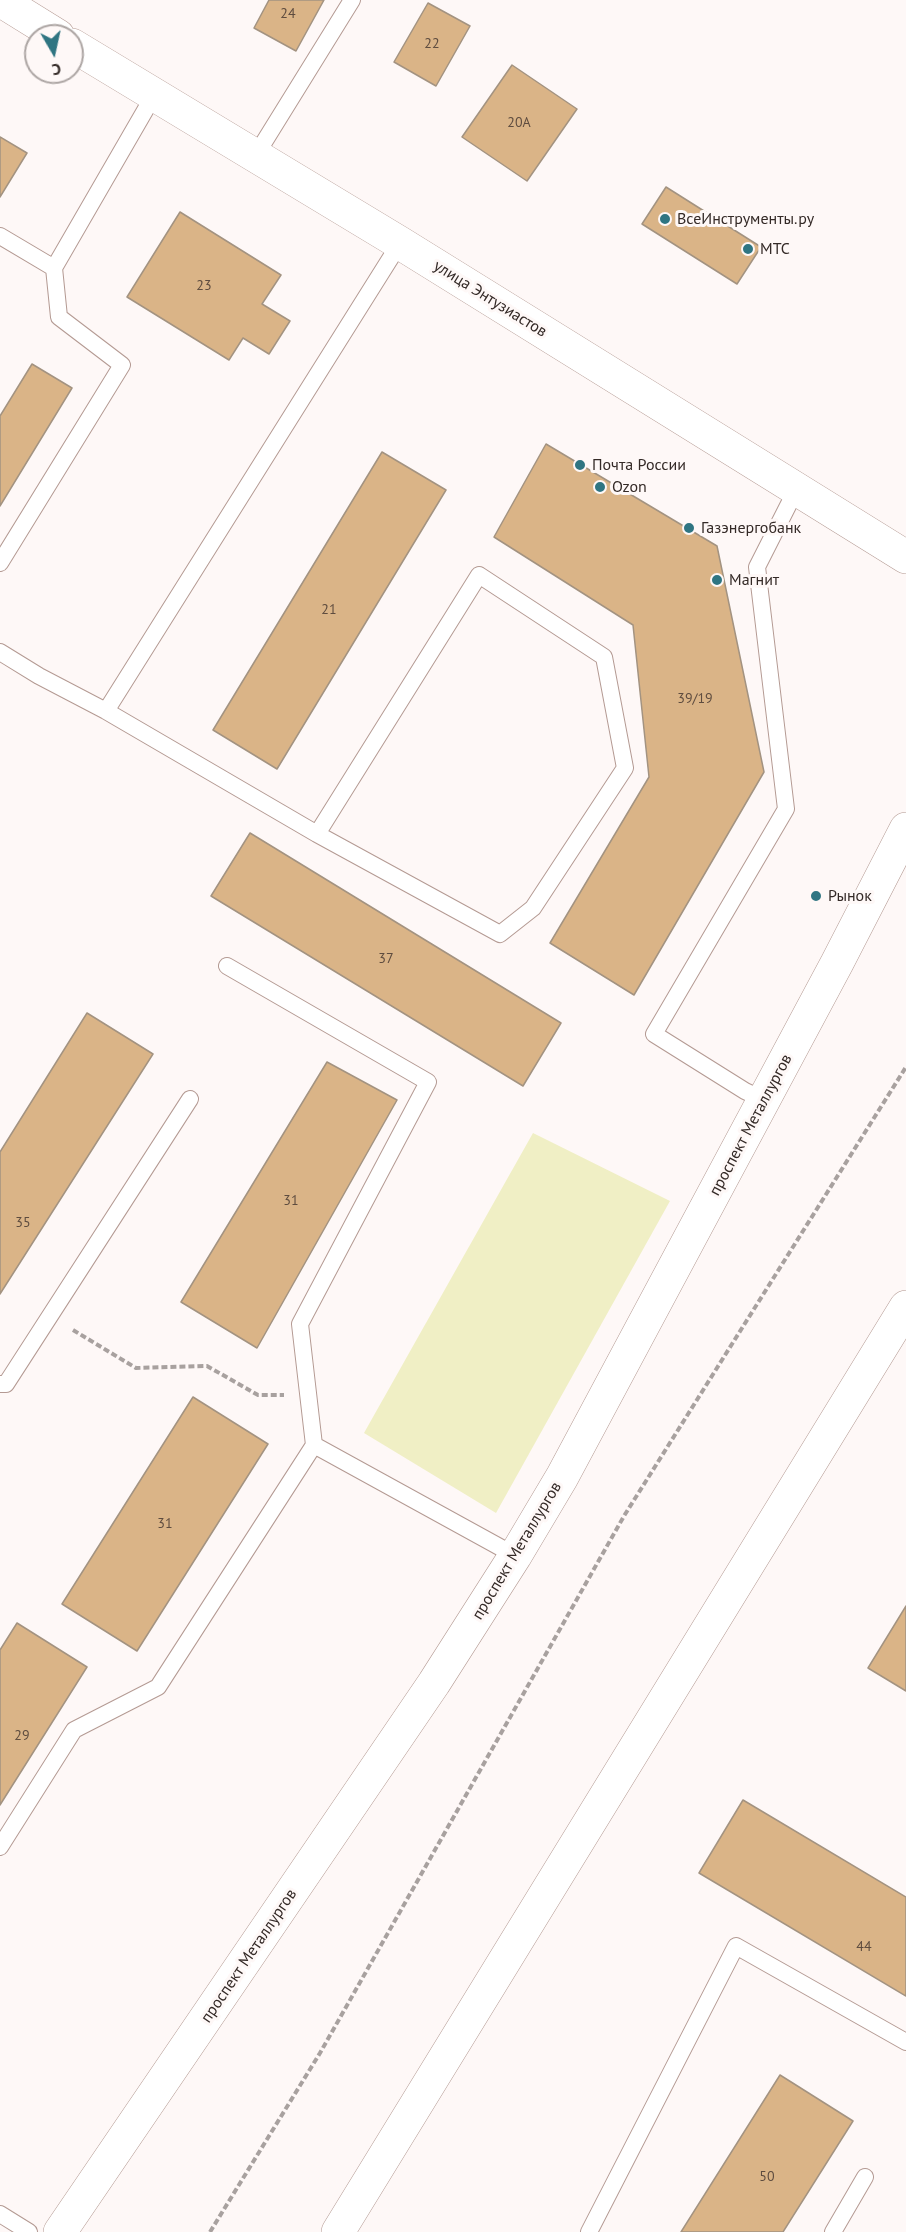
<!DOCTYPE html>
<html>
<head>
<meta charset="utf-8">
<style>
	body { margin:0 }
	#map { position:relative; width:906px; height:2232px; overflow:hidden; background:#fef8f7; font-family:"PT Sans",sans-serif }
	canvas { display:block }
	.north { position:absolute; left:24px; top:24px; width:60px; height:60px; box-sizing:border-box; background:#fef8f7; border:2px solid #ada6a4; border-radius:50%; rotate:171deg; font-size:16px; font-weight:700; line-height:24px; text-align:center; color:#342a27 }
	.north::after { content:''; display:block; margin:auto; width:21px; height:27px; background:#2f7582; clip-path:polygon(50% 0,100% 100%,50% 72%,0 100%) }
</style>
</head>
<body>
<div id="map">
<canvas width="906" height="2232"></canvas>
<div class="north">С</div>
</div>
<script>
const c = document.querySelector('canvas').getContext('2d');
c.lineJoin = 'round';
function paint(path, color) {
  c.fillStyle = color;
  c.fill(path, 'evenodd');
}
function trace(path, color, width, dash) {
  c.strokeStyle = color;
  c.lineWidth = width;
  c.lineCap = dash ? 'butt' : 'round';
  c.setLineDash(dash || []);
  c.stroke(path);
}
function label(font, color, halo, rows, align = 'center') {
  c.font = font + ' "PT Sans",sans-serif';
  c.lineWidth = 6;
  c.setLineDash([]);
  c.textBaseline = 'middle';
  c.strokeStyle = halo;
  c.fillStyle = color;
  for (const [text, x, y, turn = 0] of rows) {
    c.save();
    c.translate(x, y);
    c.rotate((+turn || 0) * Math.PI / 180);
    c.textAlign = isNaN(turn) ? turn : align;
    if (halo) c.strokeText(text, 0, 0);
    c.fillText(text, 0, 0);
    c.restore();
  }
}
const green = new Path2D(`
	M 533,1133 L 670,1201 L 496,1513 L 364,1433 Z`);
const building = new Path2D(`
	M 269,0 L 324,0 L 296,51 L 254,28 Z
	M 428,3 L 470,26 L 436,86 L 394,62 Z
	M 512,65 L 577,109 L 527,181 L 462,137 Z
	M 0,137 L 27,153 L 0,197 Z
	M 666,187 L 761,247 L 737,284 L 642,224 Z
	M 180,212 L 281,275 L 262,304 L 290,321 L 269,354 L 243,338 L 229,360 L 127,297 Z
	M 32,364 L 72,388 L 0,506 L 0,416 Z
	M 546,444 L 717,546 L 764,772 L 634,995 L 550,943 L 649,777 L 633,625 L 494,537 Z
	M 382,452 L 446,490 L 277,769 L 213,730 Z
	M 250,833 L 561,1023 L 523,1086 L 211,896 Z
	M 87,1013 L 153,1054 L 0,1294 L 0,1152 Z
	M 327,1062 L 397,1100 L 257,1348 L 181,1302 Z
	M 193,1397 L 268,1444 L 137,1651 L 62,1604 Z
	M 906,1606 L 906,1691 L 868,1668 Z
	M 17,1623 L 87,1667 L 0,1805 L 0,1650 Z
	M 743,1800 L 906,1897 L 906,1996 L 699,1873 Z
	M 780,2075 L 853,2121 L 783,2232 L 681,2232 Z`);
const path = new Path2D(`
	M 73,1330 L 136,1368 L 207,1366 L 258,1395 L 284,1395
	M 210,2232 L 320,2053 L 624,1516 L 906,1067`);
const service = new Path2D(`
	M 256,155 L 352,0
	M 0,236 L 54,268
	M 0,563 L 122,365 L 59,317 L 54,268 L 154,95
	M 0,652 L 39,676 L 106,711
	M 317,834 L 479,575 L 604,657 L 625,768 L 533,908 L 500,934 L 317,834 L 106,711 L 400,243
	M 227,966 L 428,1082 L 300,1324 L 314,1445 L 516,1556
	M 764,1100 L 745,1091 L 654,1034 L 786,809 L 757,567 L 797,488
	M 0,1384 L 6,1384 L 190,1099
	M 0,1847 L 74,1730 L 158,1687 L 314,1445
	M 0,2214 L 29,2232
	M 589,2232 L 736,1946 L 906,2042
	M 833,2232 L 865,2177`);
const tertiary = new Path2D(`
	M 0,0 L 58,36
	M 72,45 L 400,243 L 906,557
	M 60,2232 L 434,1683 L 515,1556 L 562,1477 L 837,963 L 906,829
	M 338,2232 L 906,1307`);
const markers = [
	[665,219,6,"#2f7582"],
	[748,249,6,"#2f7582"],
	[580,465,6,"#2f7582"],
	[600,487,6,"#2f7582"],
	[689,528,6,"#2f7582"],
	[717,580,6,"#2f7582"],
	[816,896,6,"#2f7582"]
];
const numberNames = [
	["24",288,14],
	["22",432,44],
	["20А",519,123],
	["23",204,286],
	["21",329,610],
	["39/19",695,699],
	["37",386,959],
	["31",291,1201],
	["35",23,1223],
	["31",165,1524],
	["29",22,1736],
	["44",864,1947],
	["50",767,2177]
];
const poiNames = [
	["ВсеИнструменты.ру",677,219],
	["МТС",760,249],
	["Почта России",592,465],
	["Ozon",612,487],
	["Газэнергобанк",701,528],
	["Магнит",729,580],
	["Рынок",828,896]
];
const streetNames = [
	["улица Энтузиастов",490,299,32],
	["проспект Металлургов",751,1125,-62],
	["проспект Металлургов",517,1551,-59],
	["проспект Металлургов",249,1956,-56]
];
paint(green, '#f0efc5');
paint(building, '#dab487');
trace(building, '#a39381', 1.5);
trace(service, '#b49a93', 18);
trace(tertiary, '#b49a93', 34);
trace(path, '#a8a19f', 4, [6, 3]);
trace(service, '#fff', 16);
trace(tertiary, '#fff', 33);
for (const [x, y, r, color] of markers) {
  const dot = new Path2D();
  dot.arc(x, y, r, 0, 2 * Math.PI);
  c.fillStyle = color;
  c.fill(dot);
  trace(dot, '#fef8f7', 2);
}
label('14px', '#5e4c3f', null, numberNames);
label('16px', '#342a27', '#fef8f7', poiNames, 'left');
label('16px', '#342a27', '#fef8f7', streetNames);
</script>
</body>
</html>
